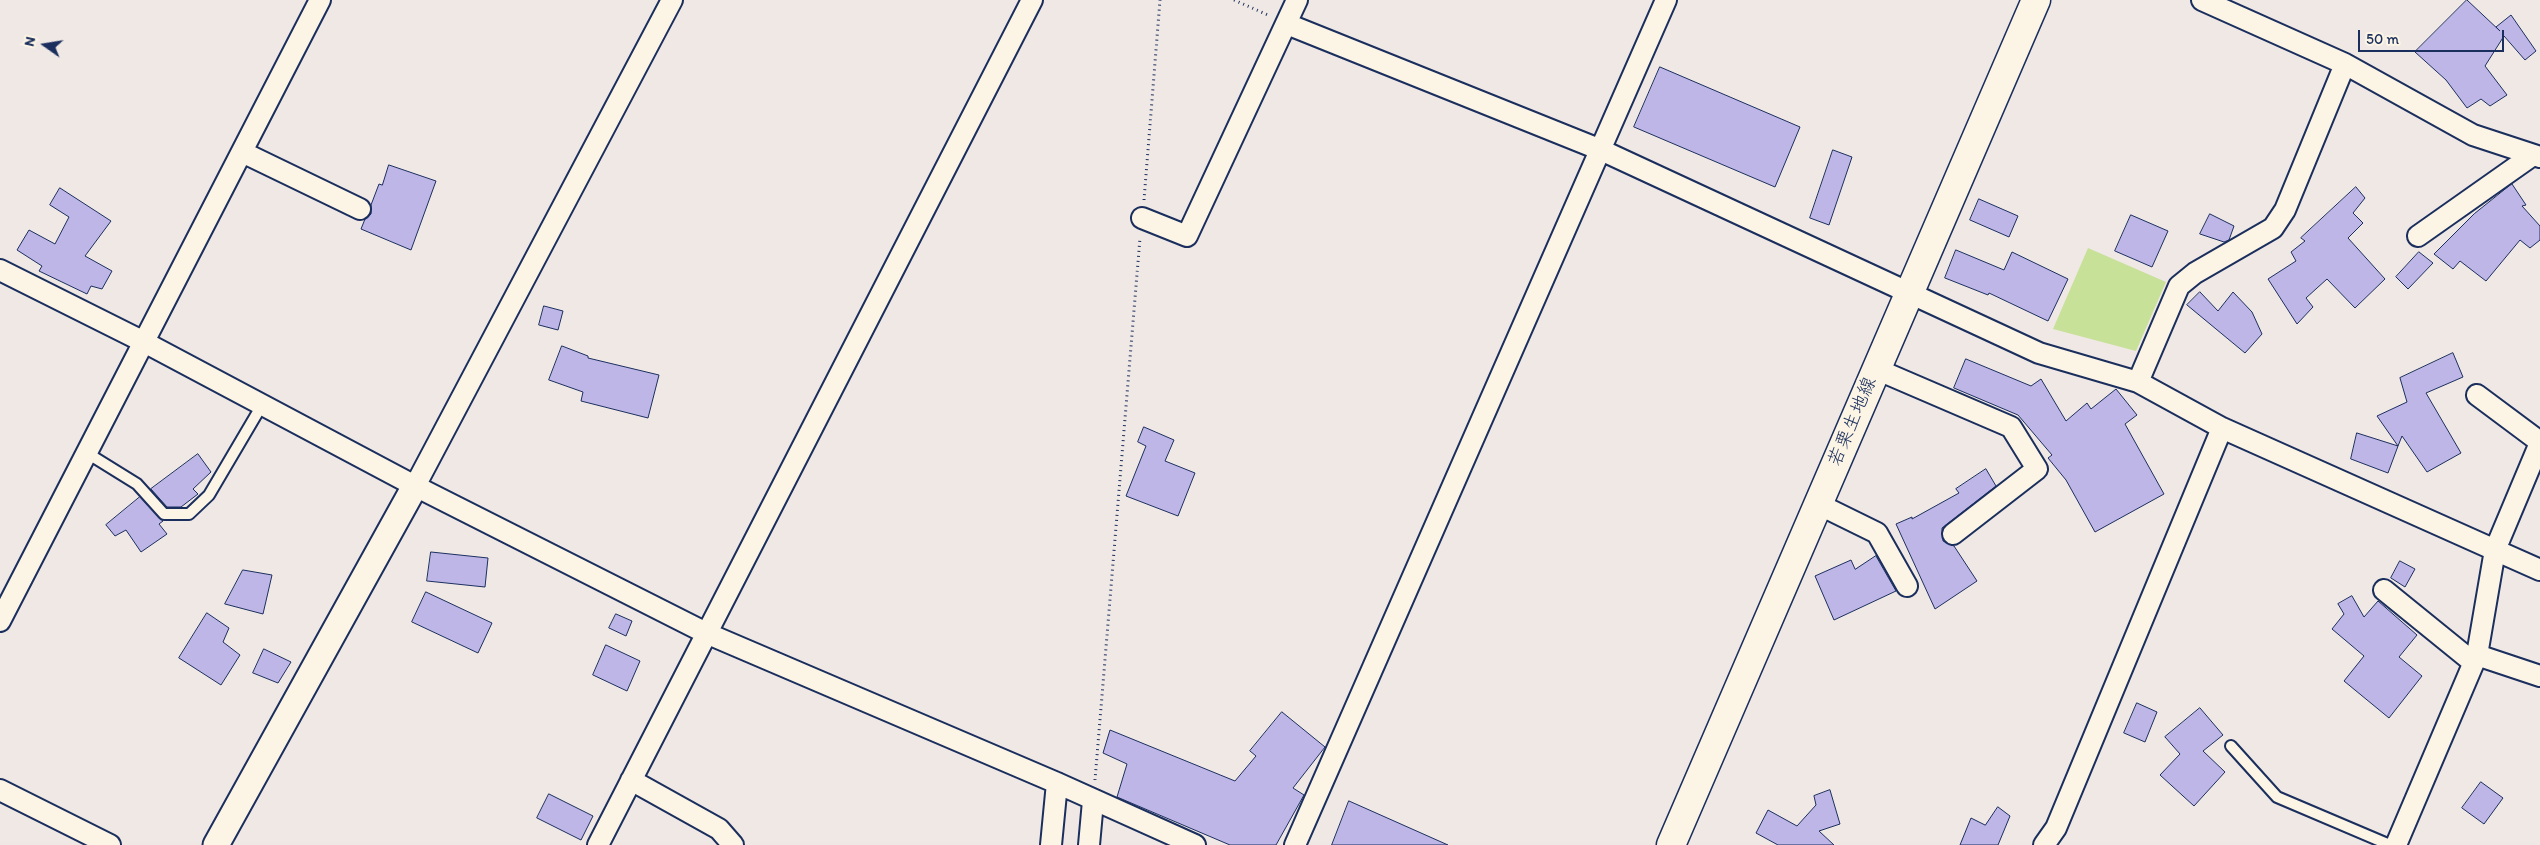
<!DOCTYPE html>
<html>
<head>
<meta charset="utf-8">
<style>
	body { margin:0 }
	#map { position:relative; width:2540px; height:845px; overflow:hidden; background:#f0e8e5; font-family:Itim,sans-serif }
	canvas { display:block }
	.north { position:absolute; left:20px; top:20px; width:50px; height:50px; -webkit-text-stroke:4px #fcf5e5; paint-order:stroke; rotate:283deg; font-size:14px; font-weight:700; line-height:20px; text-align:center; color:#1b2f5e }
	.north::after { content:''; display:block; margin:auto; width:18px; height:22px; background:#1b2f5e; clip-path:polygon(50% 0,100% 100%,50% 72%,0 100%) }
	.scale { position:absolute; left:2358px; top:30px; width:146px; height:22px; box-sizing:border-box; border:2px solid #1b2f5e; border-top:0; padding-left:6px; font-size:15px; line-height:18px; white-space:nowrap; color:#1b2f5e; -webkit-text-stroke:4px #fcf5e5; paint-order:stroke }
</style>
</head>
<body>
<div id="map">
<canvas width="2540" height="845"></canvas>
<div class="north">N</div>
<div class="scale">50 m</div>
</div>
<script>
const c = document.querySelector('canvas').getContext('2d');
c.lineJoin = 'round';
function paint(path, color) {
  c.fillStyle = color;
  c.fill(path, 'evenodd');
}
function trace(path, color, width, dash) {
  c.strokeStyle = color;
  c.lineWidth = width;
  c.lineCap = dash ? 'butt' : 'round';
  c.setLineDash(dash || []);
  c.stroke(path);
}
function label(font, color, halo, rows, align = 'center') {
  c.font = font + ' Itim,"Klee One",sans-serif';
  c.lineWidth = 5;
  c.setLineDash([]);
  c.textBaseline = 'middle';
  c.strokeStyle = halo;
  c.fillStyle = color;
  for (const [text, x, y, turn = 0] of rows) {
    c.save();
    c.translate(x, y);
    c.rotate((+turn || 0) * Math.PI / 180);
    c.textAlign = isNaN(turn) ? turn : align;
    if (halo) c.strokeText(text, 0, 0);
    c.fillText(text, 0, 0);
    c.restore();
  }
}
const green = new Path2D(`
	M 2088,248 L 2166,282 L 2136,351 L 2053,329 Z`);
const building = new Path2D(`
	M 2467,0 L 2500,31 L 2496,27 L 2511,15 L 2536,51 L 2525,60 L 2504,36 L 2485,66 L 2507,95 L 2490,106 L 2481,99 L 2467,108 L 2446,80 L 2415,52 Z
	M 1660,67 L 1800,127 L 1775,187 L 1634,127 Z
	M 1833,150 L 1852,157 L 1829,225 L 1810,218 Z
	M 389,165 L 436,181 L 411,250 L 361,229 L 365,219 L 371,214 L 371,205 L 379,184 L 382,185 Z
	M 2512,184 L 2526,205 L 2522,206 L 2540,226 L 2540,240 L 2530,248 L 2520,240 L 2486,281 L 2460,261 L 2453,269 L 2434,254 L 2474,214 Z
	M 2356,187 L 2365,198 L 2353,213 L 2363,223 L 2348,238 L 2385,279 L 2355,308 L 2327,279 L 2306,298 L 2313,307 L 2297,324 L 2268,279 L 2296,261 L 2291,252 L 2305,241 L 2301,238 Z
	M 60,188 L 111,221 L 85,256 L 112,271 L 102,289 L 91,286 L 87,294 L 39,271 L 42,266 L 17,250 L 29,230 L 55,244 L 69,217 L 50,205 Z
	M 1979,199 L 2018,216 L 2009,237 L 1970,220 Z
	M 2210,214 L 2234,226 L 2229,240 L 2224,242 L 2200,234 Z
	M 2131,215 L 2168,231 L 2152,267 L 2115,251 Z
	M 1956,250 L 2004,270 L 2012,252 L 2068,279 L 2048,321 L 1989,293 L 1988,295 L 1945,278 Z
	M 2419,252 L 2433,263 L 2408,289 L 2396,277 Z
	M 2200,292 L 2218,311 L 2233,292 L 2252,312 L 2262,334 L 2245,353 L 2187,305 Z
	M 544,306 L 563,311 L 558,330 L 539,325 Z
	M 562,346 L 588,356 L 588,358 L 659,375 L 648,418 L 581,401 L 583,392 L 549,380 Z
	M 2453,353 L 2463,377 L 2426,393 L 2461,453 L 2427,472 L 2402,436 L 2398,446 L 2377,416 L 2407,402 L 2400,378 Z
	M 1966,359 L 2031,386 L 2041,379 L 2066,421 L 2087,403 L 2091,409 L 2116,389 L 2137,415 L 2125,424 L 2164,494 L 2095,532 L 2066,480 L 2048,458 L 2052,455 L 2018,415 L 1954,388 Z
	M 1144,427 L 1174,440 L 1165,461 L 1195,473 L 1178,516 L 1126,496 L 1146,446 L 1138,442 Z
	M 2357,433 L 2398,446 L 2388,473 L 2351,459 Z
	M 198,454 L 211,472 L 193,489 L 198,494 L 181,507 L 167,507 L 151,489 Z
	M 1986,469 L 1996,486 L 1942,528 L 1943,541 L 1954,546 L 1977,581 L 1935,609 L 1896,524 L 1912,517 L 1912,519 L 1959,493 L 1956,489 Z
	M 140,497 L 163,521 L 159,524 L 167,534 L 141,552 L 126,530 L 115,536 L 106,525 Z
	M 431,552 L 488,558 L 485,587 L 427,581 Z
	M 1876,556 L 1896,591 L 1834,620 L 1815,576 L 1851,560 L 1855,569 Z
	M 2400,561 L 2415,569 L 2405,587 L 2391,578 Z
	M 243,570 L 272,575 L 263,614 L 225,604 Z
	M 426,592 L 492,623 L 478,653 L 412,622 Z
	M 2352,596 L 2364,617 L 2378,601 L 2417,635 L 2399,657 L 2422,676 L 2389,718 L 2344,681 L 2364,656 L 2332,629 L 2344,614 L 2338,604 Z
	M 207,613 L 229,628 L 223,642 L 240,655 L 221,685 L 179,658 Z
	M 616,614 L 632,621 L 626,636 L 609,628 Z
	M 606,645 L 640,661 L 627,691 L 593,675 Z
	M 264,649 L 291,662 L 278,683 L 253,673 Z
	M 2137,703 L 2157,712 L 2145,742 L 2124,733 Z
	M 2200,708 L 2223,735 L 2203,751 L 2225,772 L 2194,806 L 2160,775 L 2180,754 L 2165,737 Z
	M 1282,712 L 1325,747 L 1293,788 L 1304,795 L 1276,845 L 1230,845 L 1117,797 L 1127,764 L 1103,753 L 1110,730 L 1235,781 L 1256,756 L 1250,751 Z
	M 2481,782 L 2503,798 L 2484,824 L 2462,808 Z
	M 1830,790 L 1840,824 L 1819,831 L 1834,845 L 1778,845 L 1756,833 L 1768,810 L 1797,826 L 1816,805 L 1814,796 Z
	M 549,794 L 593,816 L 581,840 L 537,818 Z
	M 1349,801 L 1448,845 L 1332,845 Z
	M 1998,807 L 2010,816 L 1998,845 L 1960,845 L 1971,818 L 1985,825 Z`);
const path = new Path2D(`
	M 1234,0 L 1268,15
	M 1144,200 L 1160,0
	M 1095,780 L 1140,238`);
const service = new Path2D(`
	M 87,453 L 137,484 L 164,514 L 189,514 L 209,495 L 262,405
	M 2231,746 L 2277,797 L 2390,845`);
const minor = new Path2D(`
	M 2202,0 L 2345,64 L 2473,135 L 2540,157
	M 1287,24 L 1601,150 L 2039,353 L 2138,382 L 2222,428 L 2495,550 L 2477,655 L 2396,845
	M 242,152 L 360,209
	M 1142,218 L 1187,236 L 1297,0
	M 2418,236 L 2533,155
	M 0,270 L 144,342 L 415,486 L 706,633 L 1057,783 L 1195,845
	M 1876,369 L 2011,427 L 2037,469 L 1953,534
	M 2138,382 L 2179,286 L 2195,273 L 2273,228 L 2285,210 L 2345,64
	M 2477,395 L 2540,442
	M 2540,443 L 2495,550 L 2540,570
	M 415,486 L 672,0
	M 1818,504 L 1877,533 L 1907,586
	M 2384,590 L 2474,663
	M 0,621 L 320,0
	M 2477,655 L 2540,676
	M 631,780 L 719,829 L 733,845
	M 0,790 L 110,845
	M 598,845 L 1032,0
	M 1051,845 L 1057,783
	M 1089,845 L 1093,801
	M 1295,845 L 1666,0
	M 2044,845 L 2056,828 L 2222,428`);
const tertiary = new Path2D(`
	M 216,845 L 415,486`);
const primary = new Path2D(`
	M 1671,845 L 2036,0`);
const streetNames = [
	["若栗生地線",1853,422,-67]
];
paint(green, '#c7e198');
paint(building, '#beb6e7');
trace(building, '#1b2f5e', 1);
trace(service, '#1b2f5e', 14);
trace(minor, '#1b2f5e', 24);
trace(tertiary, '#1b2f5e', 29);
trace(primary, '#1b2f5e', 31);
trace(path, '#1b2f5e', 3, [1, 4]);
trace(service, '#fcf5e5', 10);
trace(minor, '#fcf5e5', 20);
trace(tertiary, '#fcf5e5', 25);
trace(primary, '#fcf5e5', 28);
label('19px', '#1b2f5e', '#fcf5e5', streetNames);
</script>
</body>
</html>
